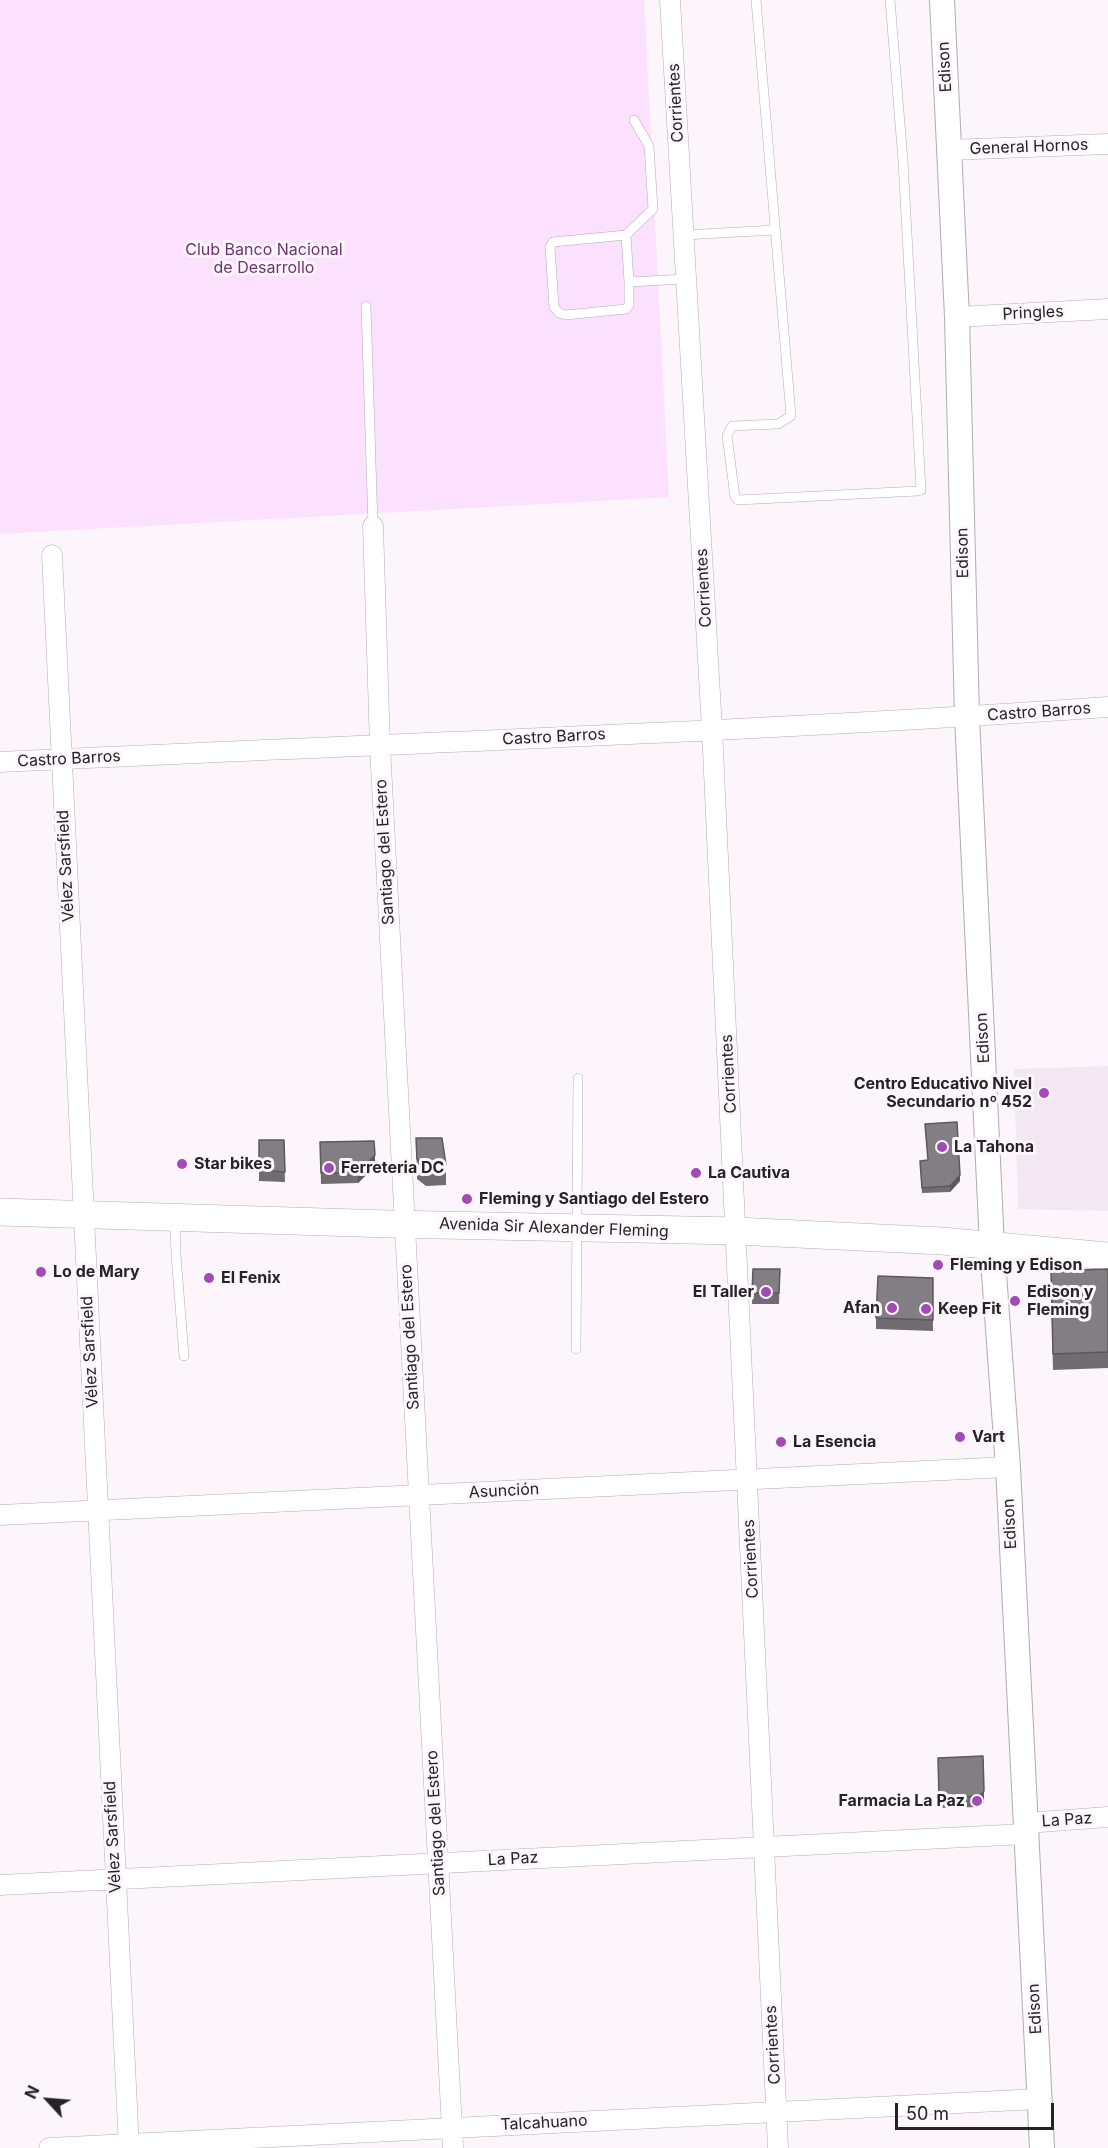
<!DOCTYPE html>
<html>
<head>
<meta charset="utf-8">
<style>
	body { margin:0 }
	#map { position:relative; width:1108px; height:2148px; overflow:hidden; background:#fcf6fc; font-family:Inter,sans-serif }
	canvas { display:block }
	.north { position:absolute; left:18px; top:2070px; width:60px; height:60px; -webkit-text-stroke:4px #fcf6fc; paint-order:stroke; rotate:296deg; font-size:16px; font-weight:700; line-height:24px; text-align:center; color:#252325 }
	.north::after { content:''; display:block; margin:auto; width:21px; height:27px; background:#252325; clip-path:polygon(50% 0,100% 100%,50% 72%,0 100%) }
	.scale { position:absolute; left:895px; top:2103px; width:159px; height:27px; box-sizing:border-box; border:3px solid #252325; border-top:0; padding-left:8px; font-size:18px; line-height:21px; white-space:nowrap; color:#252325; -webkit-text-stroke:4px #fcf6fc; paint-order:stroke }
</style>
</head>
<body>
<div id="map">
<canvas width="1108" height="2148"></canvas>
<div class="north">N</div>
<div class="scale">50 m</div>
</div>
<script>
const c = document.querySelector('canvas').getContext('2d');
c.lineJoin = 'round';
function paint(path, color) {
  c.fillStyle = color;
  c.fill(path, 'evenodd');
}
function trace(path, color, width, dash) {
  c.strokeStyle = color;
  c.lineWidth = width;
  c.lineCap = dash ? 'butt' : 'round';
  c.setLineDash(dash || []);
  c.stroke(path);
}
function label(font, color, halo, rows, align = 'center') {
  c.font = font + ' Inter,sans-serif';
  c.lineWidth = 6;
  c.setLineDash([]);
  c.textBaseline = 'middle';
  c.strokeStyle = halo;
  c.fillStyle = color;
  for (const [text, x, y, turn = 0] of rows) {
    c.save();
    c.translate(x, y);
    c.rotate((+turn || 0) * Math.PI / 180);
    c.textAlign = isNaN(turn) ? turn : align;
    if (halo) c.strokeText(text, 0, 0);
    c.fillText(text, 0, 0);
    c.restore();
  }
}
const built = new Path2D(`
	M 1108,1066 L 1108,1211 L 1018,1209 L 1014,1069 Z`);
const green = new Path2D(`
	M 0,0 L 644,0 L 669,497 L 0,534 Z`);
const service = new Path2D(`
	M 756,0 L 791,416 L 778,424 L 732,426 L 727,436 L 735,497 L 738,500 L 918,491 L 921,490 L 903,161 L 890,0
	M 634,120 L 649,146 L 653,209 L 626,235 L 553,242 L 550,247 L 554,307 L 559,313 L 566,315 L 626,309 L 629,305 L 629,282 L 686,279
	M 626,235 L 629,282
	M 683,235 L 775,230
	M 366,306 L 373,526
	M 175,1221 L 176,1255 L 184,1356
	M 576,1349 L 578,1078`);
const minor = new Path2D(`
	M 670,0 L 712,729 L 778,2148
	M 949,150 L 1108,144
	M 957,317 L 1108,309
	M 373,526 L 380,746 L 453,2148
	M 52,555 L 129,2148
	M 0,762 C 369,744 739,733 1108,707
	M 0,1515 L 1008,1467
	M 1026,1823 L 1108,1817
	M 0,1885 L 1026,1834
	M 49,2148 L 1039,2099`);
const tertiary = new Path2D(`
	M 942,0 L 957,317 L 967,717 L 992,1246 L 1008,1467 L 1042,2148`);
const secondary = new Path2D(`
	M 0,1212 L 390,1224 L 736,1231 L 942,1241 L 1108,1256`);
const wall = new Path2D(`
	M 416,1138 L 446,1165 L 446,1185 L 426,1186 L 417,1179 Z
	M 259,1140 L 284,1140 L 285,1182 L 259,1181 Z
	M 320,1142 L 375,1166 L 358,1183 L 321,1184 Z
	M 920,1161 L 960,1181 L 950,1192 L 922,1193 Z
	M 753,1269 L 780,1269 L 779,1304 L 752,1304 Z
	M 1108,1269 L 1108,1368 L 1053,1370 L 1051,1287 Z
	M 933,1278 L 933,1331 L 876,1329 L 876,1318 Z
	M 983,1756 L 984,1802 L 979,1807 L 939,1808 L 938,1758 Z`);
const shadedWall = new Path2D(`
	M 375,1155 L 375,1166 L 358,1183 L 358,1173 Z
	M 960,1175 L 960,1181 L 950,1192 L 950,1186 Z
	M 984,1791 L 984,1802 L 979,1807 L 979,1796 Z`);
const building = new Path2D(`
	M 957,1122 L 960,1175 L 950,1186 L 922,1188 L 920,1161 L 928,1160 L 925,1124 Z
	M 416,1138 L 442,1138 L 446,1165 L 426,1166 L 417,1159 Z
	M 259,1140 L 284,1140 L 285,1172 L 259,1170 Z
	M 374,1141 L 375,1155 L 358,1173 L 321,1173 L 320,1142 Z
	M 753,1269 L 780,1269 L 779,1293 L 752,1293 Z
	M 1108,1269 L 1108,1352 L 1053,1354 L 1051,1271 Z
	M 878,1276 L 933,1278 L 933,1320 L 876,1318 Z
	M 983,1756 L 984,1791 L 979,1796 L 939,1798 L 938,1758 Z`);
const markers = [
	[1044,1093,6,"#a24ab6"],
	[942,1147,6,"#a24ab6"],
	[182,1164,6,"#a24ab6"],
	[329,1168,6,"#a24ab6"],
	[696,1173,6,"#a24ab6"],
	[467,1199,6,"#a24ab6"],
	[938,1265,6,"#a24ab6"],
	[41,1272,6,"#a24ab6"],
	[209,1278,6,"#a24ab6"],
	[766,1292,6,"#a24ab6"],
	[1015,1301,6,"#a24ab6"],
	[892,1308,6,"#a24ab6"],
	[926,1309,6,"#a24ab6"],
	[960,1437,6,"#a24ab6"],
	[781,1442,6,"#a24ab6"],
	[977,1801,6,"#a24ab6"]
];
const streetNames = [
	["Edison",945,67,-93],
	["Corrientes",676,103,-93],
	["General Hornos",1029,147,-2],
	["Pringles",1033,313,-3],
	["Edison",963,553,-91],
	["Corrientes",704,588,-93],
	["Castro Barros",1039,712,-4],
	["Castro Barros",554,737,-3],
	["Castro Barros",69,759,-3],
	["Santiago del Estero",385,852,-93],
	["Vélez Sarsfield",66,866,-93],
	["Edison",983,1038,-93],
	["Corrientes",729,1074,-93],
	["Avenida Sir Alexander Fleming",554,1228,2],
	["Santiago del Estero",410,1337,-93],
	["Vélez Sarsfield",90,1352,-93],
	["Asunción",504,1491,-3],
	["Edison",1010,1524,-93],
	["Corrientes",751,1559,-93],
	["La Paz",1067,1820,-4],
	["Santiago del Estero",436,1823,-93],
	["Vélez Sarsfield",113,1837,-93],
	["La Paz",513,1859,-3],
	["Edison",1035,2009,-93],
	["Corrientes",773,2045,-93],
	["Talcahuano",544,2123,-3]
];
const parkNames = [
	["Club Banco Nacional",264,250],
	["de Desarrollo",264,268]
];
const poiNames = [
	["Centro Educativo Nivel",1032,1084,"right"],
	["Secundario nº 452",1032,1102,"right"],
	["La Tahona",954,1147],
	["Star bikes",194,1164],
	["Ferreteria DC",341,1168],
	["La Cautiva",708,1173],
	["Fleming y Santiago del Estero",479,1199],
	["Fleming y Edison",950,1265],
	["Lo de Mary",53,1272],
	["El Fenix",221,1278],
	["El Taller",754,1292,"right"],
	["Edison y",1027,1292],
	["Fleming",1027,1310],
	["Afan",880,1308,"right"],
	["Keep Fit",938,1309],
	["Vart",972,1437],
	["La Esencia",793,1442],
	["Farmacia La Paz",965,1801,"right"]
];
paint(built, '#f3e7f3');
paint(green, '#fbe1fd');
trace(service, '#b1acb2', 10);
trace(minor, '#b1acb2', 21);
trace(tertiary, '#b1acb2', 26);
trace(secondary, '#b1acb2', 28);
trace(service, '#fff', 9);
trace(minor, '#fff', 20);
trace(tertiary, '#fff', 24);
trace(secondary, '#fff', 27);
paint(wall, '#716c71');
paint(shadedWall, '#5c585c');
paint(building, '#837e83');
trace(building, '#5c585c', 1.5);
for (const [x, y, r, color] of markers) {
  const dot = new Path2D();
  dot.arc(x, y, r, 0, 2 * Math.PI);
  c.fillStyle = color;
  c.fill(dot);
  trace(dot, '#fcf6fc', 2);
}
label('16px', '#252325', '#fcf6fc', streetNames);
label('16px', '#6d3372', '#fcf6fc', parkNames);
label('bold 16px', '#252325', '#fcf6fc', poiNames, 'left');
</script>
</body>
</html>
